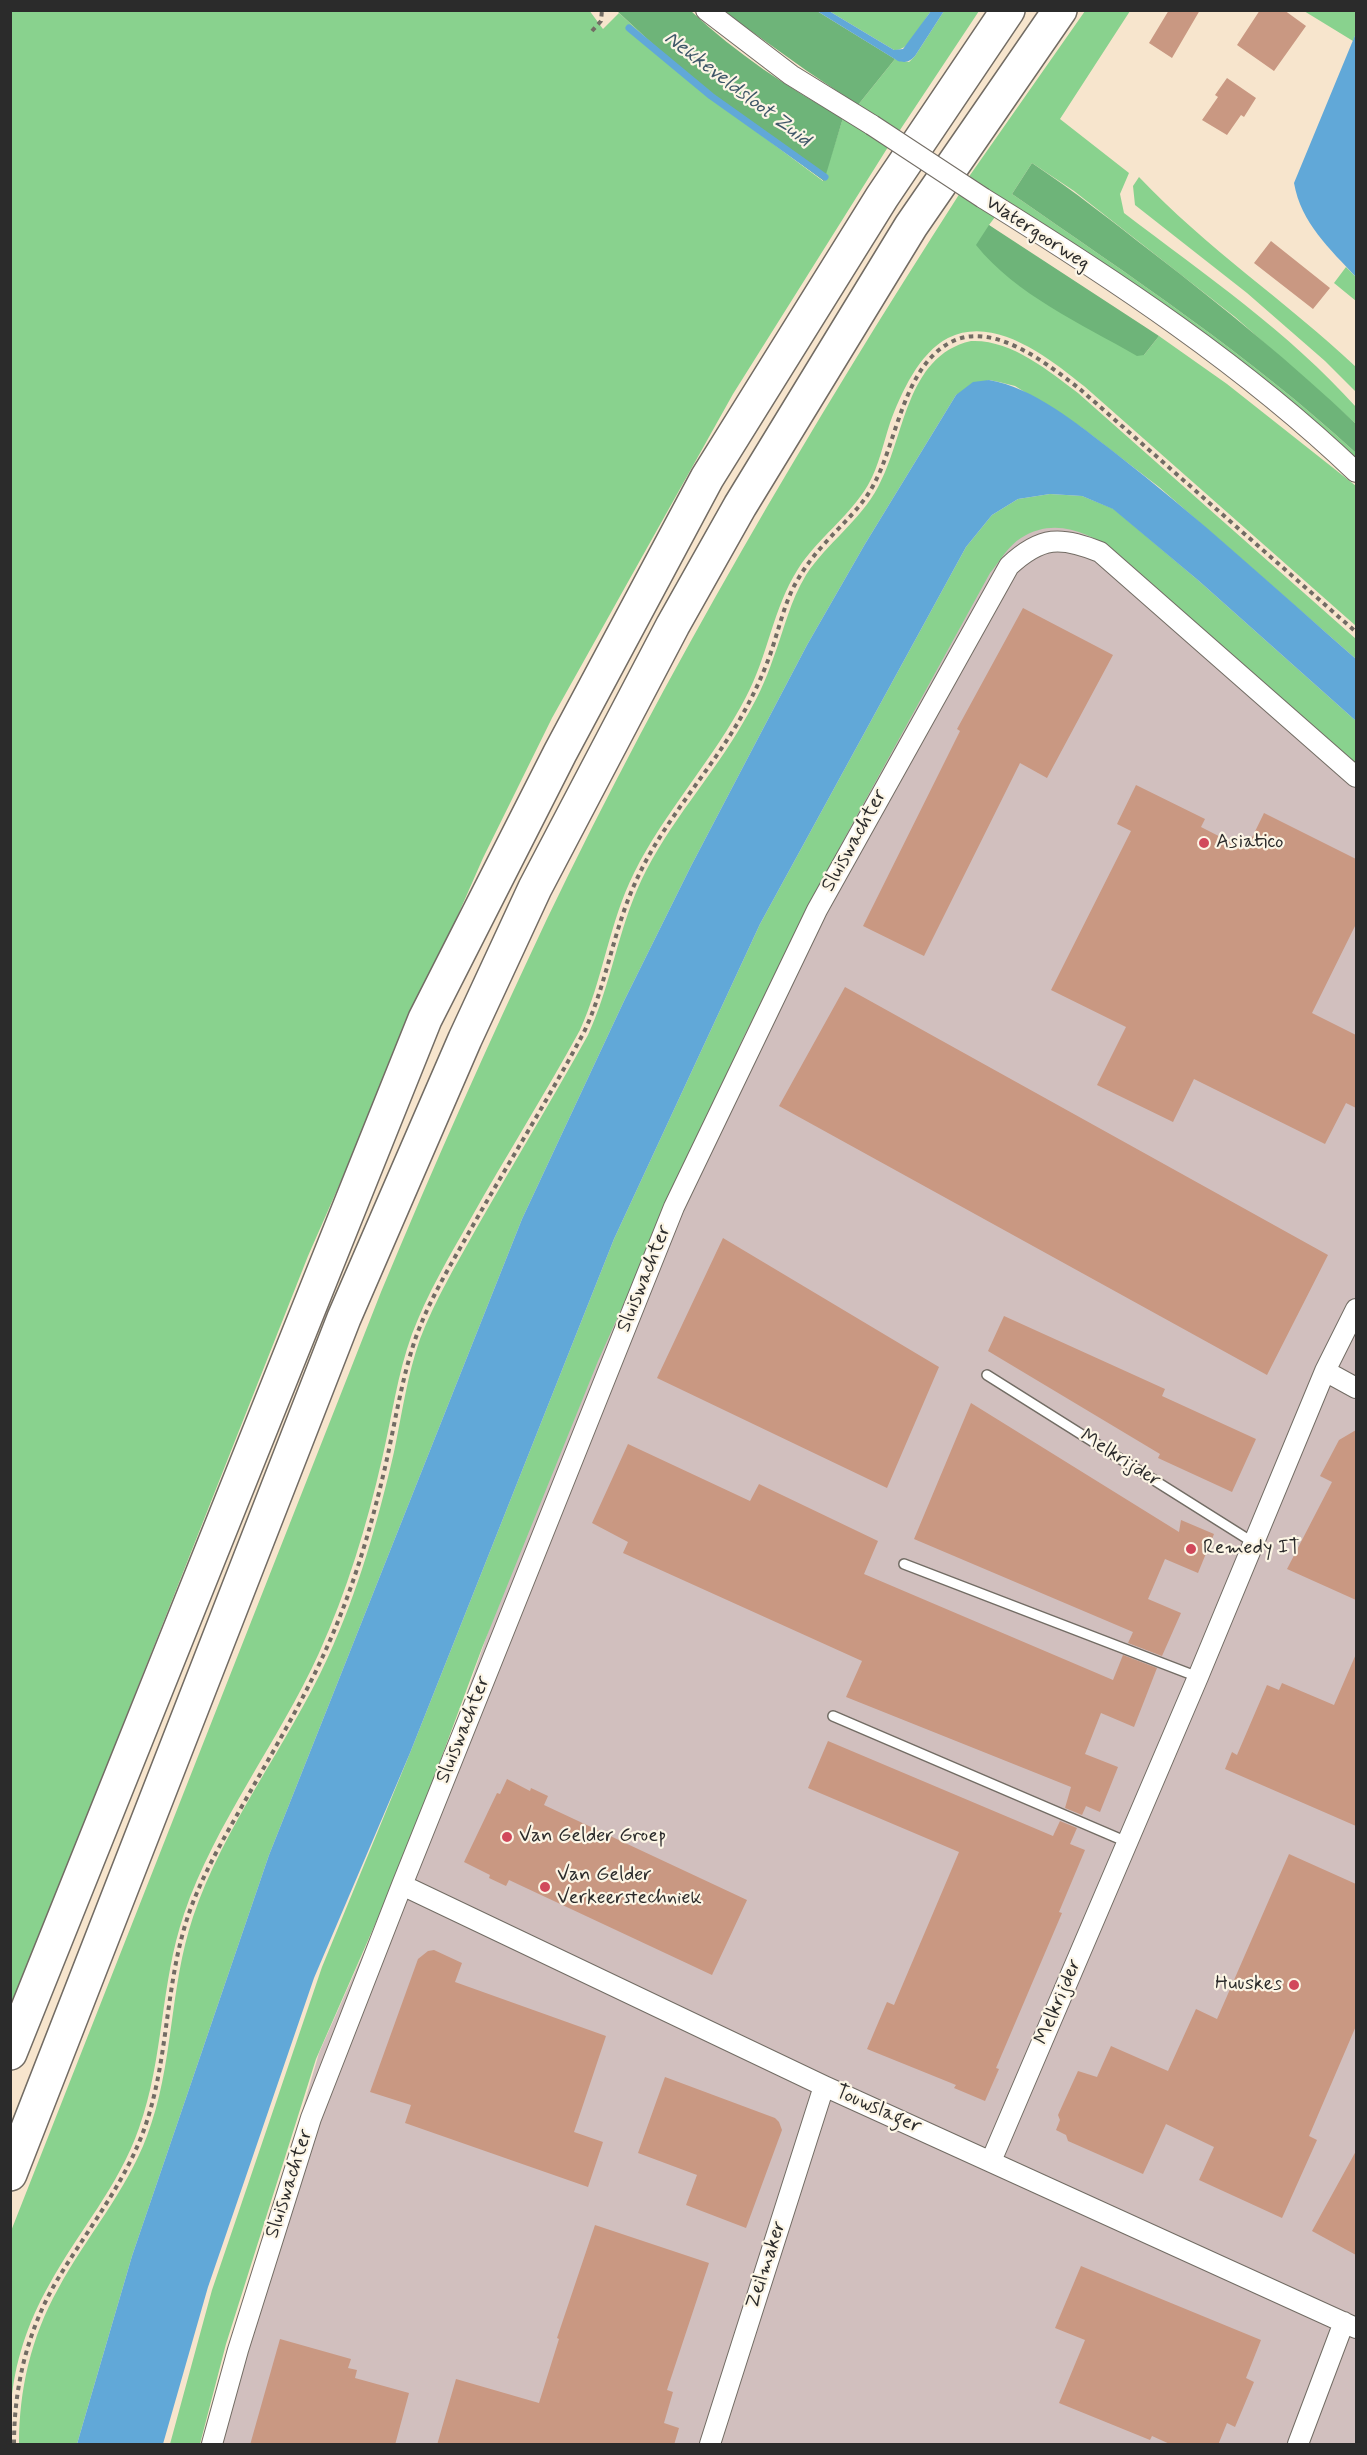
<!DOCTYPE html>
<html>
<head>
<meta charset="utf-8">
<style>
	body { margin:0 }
	#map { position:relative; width:1367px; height:2455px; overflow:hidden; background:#f7e5cd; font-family:Mynerve,sans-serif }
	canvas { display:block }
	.frame { position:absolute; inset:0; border:12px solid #2b2b2b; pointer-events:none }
</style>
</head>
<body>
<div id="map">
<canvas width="1367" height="2455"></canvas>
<div class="frame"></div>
</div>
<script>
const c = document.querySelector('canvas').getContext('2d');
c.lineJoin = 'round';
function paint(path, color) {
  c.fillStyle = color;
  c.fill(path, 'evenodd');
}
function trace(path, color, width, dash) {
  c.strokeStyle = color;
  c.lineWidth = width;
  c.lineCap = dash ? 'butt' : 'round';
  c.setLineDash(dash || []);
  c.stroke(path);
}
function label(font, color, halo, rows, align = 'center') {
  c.font = font + ' Mynerve,sans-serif';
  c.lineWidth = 4.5;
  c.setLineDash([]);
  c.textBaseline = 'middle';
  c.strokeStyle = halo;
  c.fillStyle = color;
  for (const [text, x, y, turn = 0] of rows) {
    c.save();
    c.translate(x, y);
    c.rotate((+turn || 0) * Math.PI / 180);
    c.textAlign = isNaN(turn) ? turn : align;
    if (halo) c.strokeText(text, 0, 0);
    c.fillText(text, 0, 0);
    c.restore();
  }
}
const industrial = new Path2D(`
	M 1096,517 L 1356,736 L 1356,2444 L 205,2444 L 319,2053 L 425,1814 L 571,1393 L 743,1010 L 989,532 Z`);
const green = new Path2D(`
	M 589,10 L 603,29 L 619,13 L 710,97 L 823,181 L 843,118 L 888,147 L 733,394 L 552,718 L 483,858 L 308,1256 L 11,2008 L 11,11 Z
	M 829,11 L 931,11 C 922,22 910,52 894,50 Z
	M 944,11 L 979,11 L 898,133 L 858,105 L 895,59 L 909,62 L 915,56 Z
	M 1085,11 L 1130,11 L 1060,119 L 1129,173 L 1120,194 L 1124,213 C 1204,274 1289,332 1356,407 L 1356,424 L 1235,317 L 1074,191 L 1032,163 L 1012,194 C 1130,276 1251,356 1356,453 L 1356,462 L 1081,251 L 968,178 Z
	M 1304,11 L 1356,11 L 1356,33 L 1353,41 Z
	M 1139,177 C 1206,248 1286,301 1356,367 L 1356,392 L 1325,361 L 1247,293 L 1135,205 L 1133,186 Z
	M 960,193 L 995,217 L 989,225 L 1144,355 L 1159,336 L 1227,384 L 1356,486 L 1356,626 L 1084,386 C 1050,359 995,314 948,338 C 919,353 901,393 890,423 C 883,444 879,466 868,485 C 849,517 818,538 798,569 C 773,608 768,656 746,697 C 714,759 665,811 634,873 C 609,923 603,980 580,1030 C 545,1094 506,1156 470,1220 C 449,1257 427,1294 412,1334 C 397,1375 392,1417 382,1459 C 367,1525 347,1591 319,1653 C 279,1741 215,1823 184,1914 C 160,1984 164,2059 139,2128 C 119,2186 78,2232 49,2285 C 28,2322 14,2363 11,2406 L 11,2231 L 381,1292 C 433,1167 488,1044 546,921 C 667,669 809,428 960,193 Z
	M 1346,267 L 1356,277 L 1356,301 L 1334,283 Z
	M 971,341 C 1010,339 1048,370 1078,393 L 1356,639 L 1356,659 L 1159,487 L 1081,427 L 1015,386 L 999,382 L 989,380 L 956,395 L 865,544 L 807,645 L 691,866 L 624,1001 L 522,1219 L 269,1855 L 132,2256 L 77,2444 L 19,2444 C 19,2390 31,2337 58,2289 C 86,2237 126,2192 147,2136 C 174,2066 169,1988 193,1917 C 224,1825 288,1745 328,1657 C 358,1592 378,1521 394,1452 C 402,1414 407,1376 420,1339 C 435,1300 456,1265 476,1229 C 513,1164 552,1100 588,1035 C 611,985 618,930 641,881 C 668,823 713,776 744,721 C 756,701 766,680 773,659 C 784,630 790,601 806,575 C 827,543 860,521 878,487 C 905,439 905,356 971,341 Z
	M 1050,494 L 1082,496 L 1114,509 L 1199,581 L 1356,721 L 1356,764 L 1116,552 C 1088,532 1054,517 1021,538 C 1009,545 999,562 990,573 L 843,841 L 744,1036 L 598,1361 L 482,1648 L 405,1856 L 316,2059 L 226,2344 L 200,2444 L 170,2444 L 212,2290 L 322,1967 L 410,1753 L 614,1239 L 760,924 L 966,547 L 992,515 L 1018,499 Z`);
const forest = new Path2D(`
	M 617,11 L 691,11 C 737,54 788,88 843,118 L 824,181 L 710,97 Z
	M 723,11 L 817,11 L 895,59 L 858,105 L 807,71 Z
	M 1032,163 C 1074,191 1113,222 1153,253 C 1223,307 1292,363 1356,424 L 1356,453 C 1251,356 1130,276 1012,194 Z
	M 989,225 L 1159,336 L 1144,355 L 1137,356 C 1082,324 1016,295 976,245 Z`);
const water = new Path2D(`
	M 817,11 L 829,11 L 894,50 L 903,49 L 931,11 L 944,11 L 915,56 C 909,62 906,63 898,61 Z
	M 1356,33 L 1356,277 C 1330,249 1301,223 1294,183 Z
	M 989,380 C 1033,387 1079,425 1114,452 C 1198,517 1276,589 1356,659 L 1356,721 L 1199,581 L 1113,509 L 1082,496 L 1050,494 L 1018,499 L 992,515 L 966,547 L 760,924 L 614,1239 L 410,1753 L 314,1978 L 208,2287 L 163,2444 L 77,2444 L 132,2256 L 269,1855 L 522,1219 L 624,1001 L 691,866 L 807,645 L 865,544 L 956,395 L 973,382 Z`);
const stream = new Path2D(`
	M 629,28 L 711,96 L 825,177`);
const building = new Path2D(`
	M 1169,10 L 1200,10 L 1172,58 L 1149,43 Z
	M 1260,10 L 1284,10 L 1306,26 L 1274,71 L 1237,45 Z
	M 1227,78 L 1256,98 L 1244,117 L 1241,115 L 1227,135 L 1202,120 L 1218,97 L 1215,95 Z
	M 1271,241 L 1330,288 L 1313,309 L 1254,263 Z
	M 1023,608 L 1113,655 L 1047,778 L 1020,763 L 924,956 L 863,926 L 960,731 L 957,729 Z
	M 1136,785 L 1205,819 L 1201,827 L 1246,850 L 1264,813 L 1356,859 L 1356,924 L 1312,1013 L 1356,1035 L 1356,1108 L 1346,1103 L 1325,1144 L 1194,1079 L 1173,1122 L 1097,1085 L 1126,1027 L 1051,990 L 1131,831 L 1117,824 Z
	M 845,987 L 1328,1255 L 1267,1375 L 779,1106 Z
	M 723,1238 L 939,1367 L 887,1488 L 657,1378 Z
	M 1004,1316 L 1165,1389 L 1162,1396 L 1256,1439 L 1232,1492 L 1158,1458 L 1160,1454 L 988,1351 Z
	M 971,1403 L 1179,1532 L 1181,1520 L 1214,1534 L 1198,1573 L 1165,1559 L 1148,1599 L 1181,1613 L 1162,1656 L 1128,1643 L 1133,1632 L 914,1539 Z
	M 1356,1430 L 1356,1600 L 1287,1569 L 1332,1482 L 1320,1476 L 1339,1440 Z
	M 628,1444 L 750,1501 L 759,1484 L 878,1541 L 864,1574 L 1113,1680 L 1123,1655 L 1157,1668 L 1134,1727 L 1101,1713 L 1085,1754 L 1118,1767 L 1100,1812 L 1086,1806 L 1082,1815 L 1065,1808 L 1071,1787 L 846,1697 L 862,1661 L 623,1553 L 628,1542 L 592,1523 Z
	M 1356,1654 L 1356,1826 L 1225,1769 L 1232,1752 L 1237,1755 L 1267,1685 L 1279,1690 L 1282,1683 L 1334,1705 Z
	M 828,1741 L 1053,1836 L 1060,1821 L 1077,1828 L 1070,1844 L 1085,1850 L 1059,1912 L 1062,1913 L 996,2068 L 999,2069 L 985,2101 L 954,2088 L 956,2085 L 867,2049 L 887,2002 L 894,2005 L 959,1852 L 808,1788 Z
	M 507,1779 L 530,1791 L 531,1788 L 548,1796 L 544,1805 L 747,1900 L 712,1975 L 509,1880 L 506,1886 L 489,1878 L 490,1875 L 464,1862 L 497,1793 L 500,1794 Z
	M 1289,1854 L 1356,1884 L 1356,2026 L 1309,2136 L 1317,2140 L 1282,2218 L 1199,2180 L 1214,2147 L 1166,2124 L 1143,2174 L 1068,2141 L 1066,2135 L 1056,2130 L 1060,2120 L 1058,2115 L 1078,2071 L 1097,2077 L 1111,2046 L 1168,2071 L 1196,2009 L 1217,2019 Z
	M 434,1950 L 462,1963 L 455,1982 L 606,2036 L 574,2132 L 603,2142 L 588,2187 L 405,2123 L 411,2105 L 370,2092 L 418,1959 L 428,1951 Z
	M 665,2077 L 775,2118 L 779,2122 L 782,2130 L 746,2228 L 686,2205 L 697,2175 L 638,2153 Z
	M 1356,2151 L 1356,2255 L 1312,2231 Z
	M 595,2225 L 709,2263 L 667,2390 L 673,2392 L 664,2423 L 679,2428 L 674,2445 L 437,2445 L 456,2379 L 539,2403 L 559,2339 L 557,2338 Z
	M 1081,2266 L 1261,2340 L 1246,2378 L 1254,2382 L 1235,2427 L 1227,2423 L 1218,2445 L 1172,2445 L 1152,2436 L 1150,2440 L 1059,2403 L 1085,2340 L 1055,2328 Z
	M 280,2339 L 351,2359 L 348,2368 L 357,2370 L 355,2378 L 409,2393 L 395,2445 L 250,2445 Z`);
const path = new Path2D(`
	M 592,31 L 601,21 L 602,10
	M 14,2444 C 14,2387 27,2332 56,2282 C 85,2233 121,2189 142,2135 C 169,2065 164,1988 188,1916 C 203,1872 227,1833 250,1792 C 275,1748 302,1702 323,1656 C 349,1600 368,1539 382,1480 C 394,1432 400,1383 416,1337 C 430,1298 452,1263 472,1227 C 509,1162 549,1098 584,1032 C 607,984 613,930 636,881 C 662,823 708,774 740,719 C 752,698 762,677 770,655 C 778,632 783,609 793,588 C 802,571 813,556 826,542 C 843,523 862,507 874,484 C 897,442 903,367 951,342 C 993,320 1049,365 1081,390 L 1356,632`);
const lane = new Path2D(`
	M 987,1375 L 1254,1543
	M 904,1564 L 1198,1677
	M 833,1716 L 1127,1842`);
const street = new Path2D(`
	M 706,10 L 791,75 L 872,125
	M 983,198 C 1114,279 1245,366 1356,472
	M 1325,1371 L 1356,1388
	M 402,1885 L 824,2086 L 1356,2328
	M 991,2161 L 1198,1677 L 1325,1371 L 1356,1309
	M 212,2444 L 238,2350 L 311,2118 L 402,1885 L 674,1207 L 817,910 L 1009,566 C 1041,536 1061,536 1100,552 L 1356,777
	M 710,2444 L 824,2086
	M 1298,2444 L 1344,2322`);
const highway = new Path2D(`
	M 10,2053 L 425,1019 L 560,753 L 707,478 L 882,197 L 1008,10
	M 10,2174 L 344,1318 L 465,1039 L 535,888 L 673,625 L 740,506 L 911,226 L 1060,10`);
const streetBridge = new Path2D(`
	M 872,125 L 983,198`);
const markers = [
	[1204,843,6,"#d1495b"],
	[1191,1549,6,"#d1495b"],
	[507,1837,6,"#d1495b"],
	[545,1887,6,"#d1495b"],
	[1294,1985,6,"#d1495b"]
];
const streetNames = [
	["Watergoorweg",1037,234,33],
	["Sluiswachter",855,841,-61],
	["Sluiswachter",645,1279,-68],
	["Melkrijder",1120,1459,32],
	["Sluiswachter",464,1730,-68],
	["Melkrijder",1059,2002,-67],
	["Touwslager",878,2110,24],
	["Sluiswachter",290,2184,-72],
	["Zeilmaker",767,2265,-72]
];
const poiNames = [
	["Asiatico",1216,843],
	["Remedy IT",1203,1549],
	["Van Gelder Groep",519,1837],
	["Van Gelder",557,1876],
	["Verkeerstechniek",557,1899],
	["Huuskes",1282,1985,"right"]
];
const waterNames = [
	["Nekkeveldsloot Zuid",737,90,37]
];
paint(industrial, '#d1bfbe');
paint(green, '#89d28e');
paint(forest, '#6eb479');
paint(water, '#61a8d8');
trace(stream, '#61a8d8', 7);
paint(building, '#c99882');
trace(lane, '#726c64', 12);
trace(street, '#726c64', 22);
trace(highway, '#726c64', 36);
trace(path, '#726c64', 4, [4.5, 4.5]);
trace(lane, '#fff', 9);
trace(street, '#fff', 20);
trace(highway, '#fff', 33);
trace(streetBridge, '#726c64', 22, []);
trace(streetBridge, '#fff', 20);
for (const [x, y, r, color] of markers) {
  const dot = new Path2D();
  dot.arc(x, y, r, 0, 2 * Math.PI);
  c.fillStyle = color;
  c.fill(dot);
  trace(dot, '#fcf5e5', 2);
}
label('20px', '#2b2b2b', '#fcf5e5', streetNames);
label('20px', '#2b2b2b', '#fcf5e5', poiNames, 'left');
label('italic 21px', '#3e5768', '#fcf5e5', waterNames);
</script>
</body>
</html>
